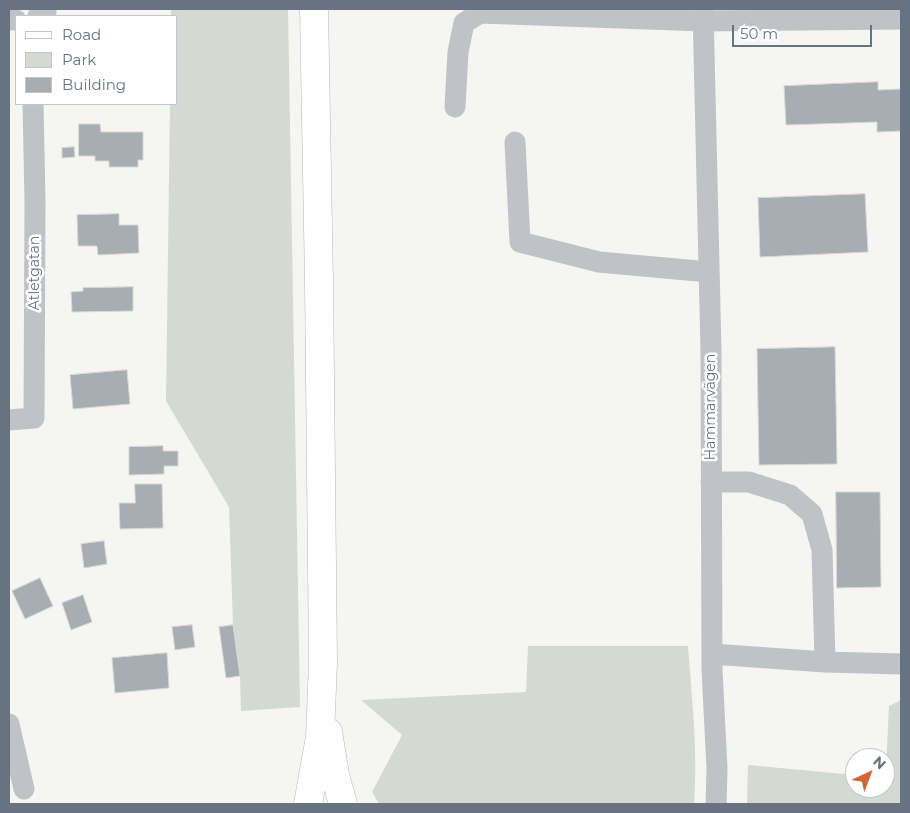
<!DOCTYPE html>
<html>
<head>
<meta charset="utf-8">
<style>
	body { margin:0 }
	#map { position:relative; width:910px; height:813px; overflow:hidden; background:#f5f5f2; font-family:Montserrat,sans-serif }
	canvas { display:block }
	.frame { position:absolute; inset:0; border:10px solid #677380; pointer-events:none }
	.legend { position:absolute; left:15px; top:15px; width:162px; height:90px; box-sizing:border-box; background:#fff; border:1px solid #c2c7cc; margin:0; padding:6px 9px; list-style:none; font-size:15px; color:#677380 }
	.legend li { display:flex; align-items:center; gap:10px; height:25px }
	.legend b { width:25px; border:1px solid #c2c7cc }
	.north { position:absolute; left:845px; top:748px; width:50px; height:50px; box-sizing:border-box; background:#fff; border:1px solid #c2c7cc; border-radius:50%; rotate:43deg; font-size:14px; font-weight:700; line-height:20px; text-align:center; color:#677380 }
	.north::after { content:''; display:block; margin:auto; width:18px; height:22px; background:#d16636; clip-path:polygon(50% 0,100% 100%,50% 72%,0 100%) }
	.scale { position:absolute; left:732px; top:25px; width:140px; height:22px; box-sizing:border-box; border:2px solid #677380; border-top:0; padding-left:6px; font-size:15px; line-height:18px; white-space:nowrap; color:#677380; -webkit-text-stroke:4px #fff; paint-order:stroke }
</style>
</head>
<body>
<div id="map">
<canvas width="910" height="813"></canvas>
<div class="frame"></div>
<ul class="legend">
<li><b style="height:6px;background:#fff"></b>Road</li>
<li><b style="height:14px;background:#d4dad2"></b>Park</li>
<li><b style="height:14px;background:#a7adb2"></b>Building</li>
</ul>
<div class="north">N</div>
<div class="scale">50 m</div>
</div>
<script>
const c = document.querySelector('canvas').getContext('2d');
c.lineJoin = 'round';
function paint(path, color) {
  c.fillStyle = color;
  c.fill(path, 'evenodd');
}
function trace(path, color, width, dash) {
  c.strokeStyle = color;
  c.lineWidth = width;
  c.lineCap = dash ? 'butt' : 'round';
  c.setLineDash(dash || []);
  c.stroke(path);
}
function label(font, color, halo, rows, align = 'center') {
  c.font = font + ' Montserrat,sans-serif';
  c.lineWidth = 5;
  c.setLineDash([]);
  c.textBaseline = 'middle';
  c.strokeStyle = halo;
  c.fillStyle = color;
  for (const [text, x, y, turn = 0] of rows) {
    c.save();
    c.translate(x, y);
    c.rotate((+turn || 0) * Math.PI / 180);
    c.textAlign = isNaN(turn) ? turn : align;
    if (halo) c.strokeText(text, 0, 0);
    c.fillText(text, 0, 0);
    c.restore();
  }
}
const green = new Path2D(`
	M 171,9 L 288,9 L 300,707 L 241,711 L 240,676 L 233,625 L 229,507 L 166,401 L 170,104 L 176,104 L 176,16 L 171,16 Z
	M 528,646 L 688,646 C 692,699 698,752 694,804 L 379,804 L 372,792 L 402,735 L 361,700 L 526,692 Z
	M 901,700 L 901,804 L 747,804 L 748,765 L 855,775 L 855,788 L 885,788 L 889,706 Z`);
const building = new Path2D(`
	M 878,82 L 878,90 L 901,89 L 901,131 L 877,132 L 877,122 L 786,125 L 784,86 Z
	M 79,124 L 100,124 L 101,132 L 143,132 L 143,160 L 138,160 L 138,167 L 109,167 L 109,161 L 95,161 L 95,156 L 79,156 Z
	M 74,147 L 75,157 L 62,158 L 62,148 Z
	M 865,194 L 868,252 L 760,257 L 758,198 Z
	M 119,214 L 119,225 L 138,225 L 139,253 L 98,255 L 97,246 L 78,246 L 77,215 Z
	M 133,287 L 133,311 L 72,312 L 71,292 L 83,291 L 83,288 Z
	M 835,347 L 837,464 L 759,465 L 757,349 Z
	M 127,370 L 130,404 L 73,409 L 70,375 Z
	M 163,446 L 163,451 L 178,451 L 178,466 L 164,466 L 164,474 L 129,475 L 129,447 Z
	M 135,484 L 162,484 L 163,528 L 120,529 L 119,503 L 135,503 Z
	M 836,492 L 880,492 L 881,587 L 837,588 Z
	M 104,541 L 107,564 L 84,568 L 81,544 Z
	M 40,578 L 53,606 L 25,619 L 12,591 Z
	M 83,595 L 92,622 L 71,630 L 62,603 Z
	M 192,625 L 195,647 L 175,650 L 172,627 Z
	M 233,625 L 240,676 L 226,678 L 219,627 Z
	M 167,653 L 169,688 L 115,693 L 112,658 Z`);
const minor = new Path2D(`
	M 703,9 L 711,351 L 712,669 L 717,769 L 716,804
	M 38,16 L 46,12 L 46,9
	M 9,20 L 16,20
	M 455,107 L 458,52 L 464,23 L 480,13 L 703,21 L 901,19
	M 515,142 L 520,242 L 599,262 L 709,272
	M 9,420 L 34,418 L 35,201 L 33,104
	M 711,482 L 749,482 L 790,495 L 812,514 L 822,550 L 825,662
	M 712,654 L 825,662 L 901,664
	M 9,724 L 24,789`);
const major = new Path2D(`
	M 328,732 L 335,775 L 343,804
	M 308,804 L 320,737 L 323,662 L 319,282 L 314,9`);
const streetNames = [
	["Atletgatan",35,273,-90],
	["Hammarvägen",711,407,-90]
];
paint(green, '#d4dad2');
paint(building, '#a7adb2');
trace(building, '#d7d7d5', 1);
trace(major, '#b3b6ba', 29);
trace(minor, '#bfc2c6', 21);
trace(major, '#fff', 28);
label('14px', '#677380', '#fff', streetNames);
</script>
</body>
</html>
